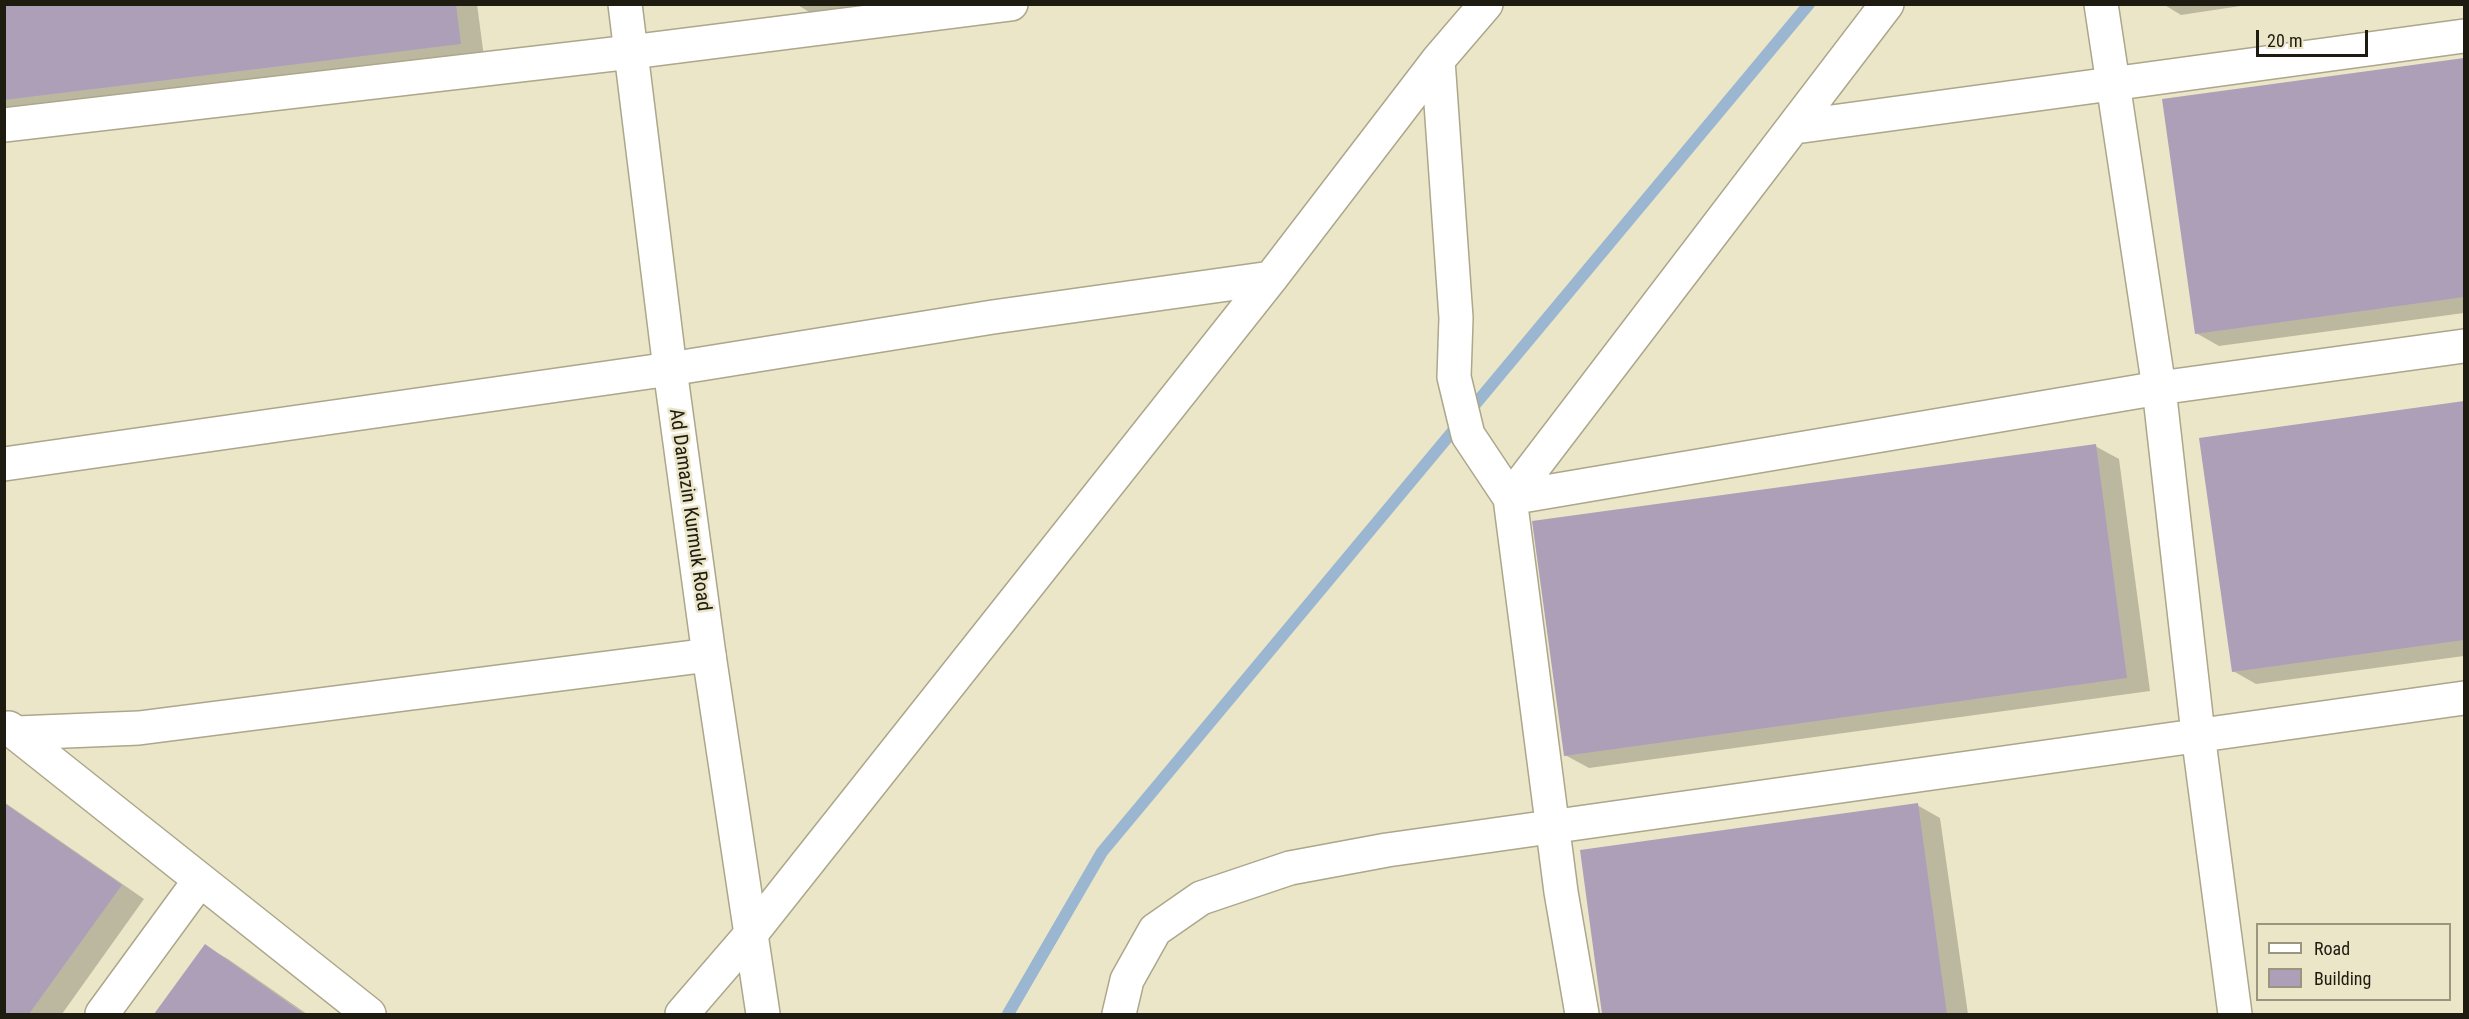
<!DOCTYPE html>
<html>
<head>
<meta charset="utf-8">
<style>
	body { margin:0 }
	#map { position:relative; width:2469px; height:1019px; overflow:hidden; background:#ece6c9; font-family:"Roboto Condensed",sans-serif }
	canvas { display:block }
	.frame { position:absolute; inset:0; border:6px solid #1e1b11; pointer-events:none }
	.legend { position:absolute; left:2256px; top:923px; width:195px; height:78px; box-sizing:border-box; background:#ece6c9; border:2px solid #9a957f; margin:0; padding:8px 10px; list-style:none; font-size:18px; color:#1e1b11 }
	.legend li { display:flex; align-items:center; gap:12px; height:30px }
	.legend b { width:30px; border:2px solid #9a957f }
	.scale { position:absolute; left:2256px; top:30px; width:112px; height:27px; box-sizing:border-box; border:3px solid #1e1b11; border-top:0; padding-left:8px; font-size:18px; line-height:21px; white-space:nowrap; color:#1e1b11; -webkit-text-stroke:4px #ece6c9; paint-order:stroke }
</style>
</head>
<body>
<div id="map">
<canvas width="2469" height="1019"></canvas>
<div class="frame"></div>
<ul class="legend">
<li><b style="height:8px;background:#fff"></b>Road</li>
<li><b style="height:16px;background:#ad9fb8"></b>Building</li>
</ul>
<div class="scale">20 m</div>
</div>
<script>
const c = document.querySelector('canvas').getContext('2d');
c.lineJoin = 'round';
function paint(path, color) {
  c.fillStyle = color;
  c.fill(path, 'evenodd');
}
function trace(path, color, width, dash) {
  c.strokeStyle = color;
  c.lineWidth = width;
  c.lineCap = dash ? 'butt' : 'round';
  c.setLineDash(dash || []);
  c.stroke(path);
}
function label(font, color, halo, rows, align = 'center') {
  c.font = font + ' "Roboto Condensed",sans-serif';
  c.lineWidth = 5;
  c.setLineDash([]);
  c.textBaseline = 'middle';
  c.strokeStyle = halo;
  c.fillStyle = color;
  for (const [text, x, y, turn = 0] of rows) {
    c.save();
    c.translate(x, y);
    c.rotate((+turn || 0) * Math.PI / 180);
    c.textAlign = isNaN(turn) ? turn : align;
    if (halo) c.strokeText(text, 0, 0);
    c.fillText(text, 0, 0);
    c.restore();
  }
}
const shadow = new Path2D(`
	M 4,4 L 477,4 L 484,57 L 4,116 Z
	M 796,4 L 885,4 L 811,13 Z
	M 2163,4 L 2254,4 L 2181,15 Z
	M 2464,59 L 2464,313 L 2219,346 L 2196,333 L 2164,101 Z
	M 2464,403 L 2464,656 L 2256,684 L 2233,671 L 2201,439 Z
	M 2095,446 L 2119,459 L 2150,691 L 1589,768 L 1565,755 Z
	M 4,802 L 144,899 L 62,1014 L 4,1014 Z
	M 1917,805 L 1940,818 L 1968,1014 L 1603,1014 L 1581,852 Z
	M 205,946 L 228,959 L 307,1014 L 156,1014 Z`);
const stream = new Path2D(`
	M 1008,1014 L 1102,852 L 1809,4`);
const building = new Path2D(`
	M 4,4 L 456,4 L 461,44 L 4,100 Z
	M 2464,58 L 2464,297 L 2195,334 L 2162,99 Z
	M 2464,401 L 2464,640 L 2232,672 L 2199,438 Z
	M 2096,444 L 2127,678 L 1564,756 L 1532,521 Z
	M 4,803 L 122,885 L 29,1014 L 4,1014 Z
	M 1918,803 L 1947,1014 L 1602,1014 L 1580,850 Z
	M 205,944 L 301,1012 L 306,1014 L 154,1014 Z`);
const minor = new Path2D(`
	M 1887,4 L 1510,498 L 2159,388 L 2464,346
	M 2101,4 L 2159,388 L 2198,734 L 2235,1014
	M 1438,60 L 1456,318 L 1454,377 L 1468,435 L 1510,498 L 1561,892 L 1582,1014
	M 4,125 L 631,52 L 1011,4
	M 1795,127 L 2464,36
	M 4,464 L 670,369 L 993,317 L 1271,278
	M 9,728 L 369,1014
	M 17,733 L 139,728 L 709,655
	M 751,934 L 1271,278 L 1438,60 L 1486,4
	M 102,1014 L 200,880
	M 1119,1014 L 1127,980 L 1155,930 L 1201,898 L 1290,868 L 1387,850 L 2464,698`);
const major = new Path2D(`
	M 682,1014 L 751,934`);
const highway = new Path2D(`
	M 625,4 L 670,369 L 709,655 L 763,1014`);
const streetNames = [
	["Ad Damazin Kurmuk Road",689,510,82]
];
paint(shadow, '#0003');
trace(stream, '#9ab6d0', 12);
paint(building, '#ad9fb8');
trace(minor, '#aca68b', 36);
trace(major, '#aca68b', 36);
trace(highway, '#aca68b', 36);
trace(minor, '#fff', 33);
trace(major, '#fff', 33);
trace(highway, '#fff', 33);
label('20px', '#1e1b11', '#ece6c9', streetNames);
</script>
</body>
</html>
